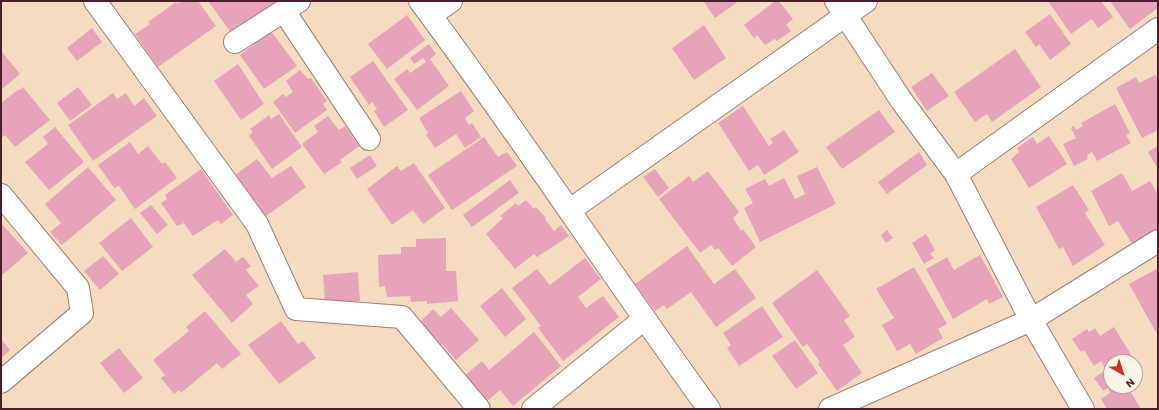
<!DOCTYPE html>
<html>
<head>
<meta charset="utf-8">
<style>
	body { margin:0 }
	#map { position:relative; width:1159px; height:410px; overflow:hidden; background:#f5dcc0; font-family:Itim,sans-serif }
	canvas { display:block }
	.frame { position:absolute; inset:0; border:2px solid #4a1f2b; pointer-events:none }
	.north { position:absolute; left:1103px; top:354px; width:40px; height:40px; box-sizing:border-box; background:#fcf5e5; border:1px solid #b59f9b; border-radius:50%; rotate:141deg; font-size:11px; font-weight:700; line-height:16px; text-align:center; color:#4a1f2b }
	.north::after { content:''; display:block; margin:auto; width:14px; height:18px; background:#c8321e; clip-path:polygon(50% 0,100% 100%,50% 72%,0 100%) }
</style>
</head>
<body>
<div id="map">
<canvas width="1159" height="410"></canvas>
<div class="frame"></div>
<div class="north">N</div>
</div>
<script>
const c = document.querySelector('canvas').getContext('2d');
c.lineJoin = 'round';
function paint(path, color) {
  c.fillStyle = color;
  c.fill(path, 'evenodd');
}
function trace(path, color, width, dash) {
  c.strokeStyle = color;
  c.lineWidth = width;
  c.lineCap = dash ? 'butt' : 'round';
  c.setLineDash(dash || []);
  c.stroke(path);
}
const building = new Path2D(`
	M 182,1 L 198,1 L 216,26 L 158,67 L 135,34 L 150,24 L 148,22 L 176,2 L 177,4 Z
	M 208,1 L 278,1 L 232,34 Z
	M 703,1 L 739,1 L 715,18 Z
	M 775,1 L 779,1 L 793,19 L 786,25 L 791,31 L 777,41 L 775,39 L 765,45 L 757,35 L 754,38 L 744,25 Z
	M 1048,1 L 1101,1 L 1113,17 L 1098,28 L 1092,19 L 1071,34 Z
	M 1110,1 L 1158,1 L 1158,8 L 1130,29 Z
	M 1050,14 L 1071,44 L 1050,60 L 1039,44 L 1036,47 L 1025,32 Z
	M 407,15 L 425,40 L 387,69 L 368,44 Z
	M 704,25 L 726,58 L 694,80 L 672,48 Z
	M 92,28 L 102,42 L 77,61 L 67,48 Z
	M 271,31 L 297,66 L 264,89 L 240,55 Z
	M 429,44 L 436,54 L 430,59 L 449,86 L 417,110 L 394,79 L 407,69 L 410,73 L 426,62 L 423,58 L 414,64 L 410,58 Z
	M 1015,49 L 1041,87 L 992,122 L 987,114 L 975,122 L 954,92 Z
	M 1,51 L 20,74 L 1,90 Z
	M 373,61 L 408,110 L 384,127 L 374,111 L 377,109 L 372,102 L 369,105 L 350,77 Z
	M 238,64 L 264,104 L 241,120 L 214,81 Z
	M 300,70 L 308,79 L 311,78 L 327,101 L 323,104 L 327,110 L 295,133 L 273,102 L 283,94 L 286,97 L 293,92 L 286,81 Z
	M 932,73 L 949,96 L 927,111 L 911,87 Z
	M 1155,75 L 1158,80 L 1158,130 L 1142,138 L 1116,88 L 1136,77 L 1139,83 Z
	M 23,87 L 50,120 L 15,147 L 5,135 L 1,138 L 1,103 L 19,89 L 20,90 Z
	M 78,87 L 92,105 L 70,121 L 57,103 Z
	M 461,91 L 474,111 L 465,118 L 469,125 L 472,123 L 481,137 L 465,148 L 456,134 L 435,148 L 426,135 L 428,133 L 419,118 Z
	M 113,93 L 117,99 L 126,93 L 134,106 L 144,98 L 157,116 L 93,161 L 68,125 Z
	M 1115,104 L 1130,133 L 1126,135 L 1131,143 L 1097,161 L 1092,152 L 1087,155 L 1088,159 L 1074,166 L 1063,144 L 1076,138 L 1071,128 L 1074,126 L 1076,130 L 1083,126 L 1081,123 Z
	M 743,106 L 769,146 L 773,143 L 770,139 L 784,130 L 799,152 L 764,175 L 758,165 L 749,171 L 718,123 Z
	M 879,110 L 895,132 L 842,169 L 826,147 Z
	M 279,114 L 302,147 L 272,169 L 249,136 L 253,132 L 250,129 L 269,115 L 271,119 Z
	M 328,116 L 339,130 L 345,126 L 359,146 L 340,160 L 342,162 L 324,174 L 302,144 L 318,132 L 314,126 Z
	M 55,127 L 84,162 L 49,190 L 25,162 L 48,144 L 43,137 Z
	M 1049,136 L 1067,164 L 1029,188 L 1011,159 L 1019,152 L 1017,148 L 1033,137 L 1037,144 Z
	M 484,137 L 498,157 L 507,152 L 517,166 L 452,210 L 428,175 Z
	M 130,142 L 138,154 L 148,146 L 162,164 L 165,162 L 177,178 L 135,209 L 119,186 L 114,188 L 98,165 Z
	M 1158,146 L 1158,169 L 1148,152 Z
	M 919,152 L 927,165 L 887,194 L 878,182 Z
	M 370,155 L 377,166 L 357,179 L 350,168 Z
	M 257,159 L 272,178 L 291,166 L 306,187 L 258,222 L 228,180 Z
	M 414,163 L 445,208 L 423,224 L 413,210 L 392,225 L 367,189 L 397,166 L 401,171 Z
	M 88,167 L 116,200 L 62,245 L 50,232 L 61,223 L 45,204 Z
	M 817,167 L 836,204 L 760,242 L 744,208 L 753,203 L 745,189 L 765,179 L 769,186 L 784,178 L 795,199 L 805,194 L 797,176 Z
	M 201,169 L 233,215 L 221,224 L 218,220 L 193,236 L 184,223 L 177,226 L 161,203 L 167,199 L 165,195 Z
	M 655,169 L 669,188 L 658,197 L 643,177 Z
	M 708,171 L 739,212 L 733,218 L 741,231 L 743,229 L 756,247 L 732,266 L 718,248 L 715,250 L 711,245 L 700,253 L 659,199 L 689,176 L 693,182 Z
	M 1122,173 L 1132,191 L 1150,181 L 1158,195 L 1158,229 L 1132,244 L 1118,221 L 1109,226 L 1091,191 Z
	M 510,180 L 519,193 L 472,227 L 463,215 Z
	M 1073,185 L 1089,210 L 1085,213 L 1105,245 L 1073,266 L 1063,247 L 1059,249 L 1036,207 Z
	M 526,200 L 534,209 L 536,207 L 546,218 L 545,219 L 554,231 L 561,225 L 569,236 L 537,257 L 534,254 L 515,269 L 486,234 L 503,218 L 500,216 L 516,203 L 518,206 Z
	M 151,205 L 168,225 L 157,234 L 140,213 Z
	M 131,218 L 153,247 L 122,271 L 99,243 Z
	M 1,223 L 28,253 L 1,276 Z
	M 887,230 L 893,238 L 886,243 L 881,235 Z
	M 926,234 L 935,250 L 930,254 L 934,258 L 924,264 L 912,243 Z
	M 446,238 L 446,271 L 456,271 L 458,301 L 427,304 L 427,301 L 411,302 L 410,296 L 387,297 L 385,286 L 379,287 L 378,255 L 401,254 L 401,247 L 416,247 L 416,239 Z
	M 687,246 L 714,284 L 735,269 L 756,298 L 716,327 L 691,292 L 667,309 L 664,305 L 655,311 L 635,284 Z
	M 225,249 L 236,262 L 243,257 L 251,266 L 246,270 L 259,286 L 246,295 L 253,304 L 232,323 L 192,275 Z
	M 980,255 L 1003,297 L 989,304 L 987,299 L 953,319 L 926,269 L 947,257 L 954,270 Z
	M 103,256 L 119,274 L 100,290 L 84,271 Z
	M 585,258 L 601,279 L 578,297 L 586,308 L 603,296 L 619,317 L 563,361 L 538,328 L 541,326 L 512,288 L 537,269 L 550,285 Z
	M 914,267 L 947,324 L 938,329 L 943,338 L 916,354 L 910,344 L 897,351 L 882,325 L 894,318 L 876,289 Z
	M 1158,268 L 1158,336 L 1129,284 Z
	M 817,270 L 850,316 L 844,320 L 855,337 L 843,345 L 862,373 L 837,391 L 818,364 L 820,362 L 807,344 L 803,347 L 772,303 Z
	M 358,272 L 360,301 L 325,302 L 323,275 Z
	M 502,288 L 526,319 L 505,337 L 480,306 Z
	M 762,306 L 783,337 L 739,366 L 727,348 L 731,345 L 723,333 Z
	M 451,308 L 479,340 L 456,360 L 442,344 L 439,346 L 418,324 L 433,309 L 441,317 Z
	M 205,311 L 241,354 L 222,369 L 217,363 L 181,393 L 179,390 L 174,394 L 161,378 L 165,375 L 153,360 L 189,331 L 186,327 Z
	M 281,321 L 298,344 L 303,341 L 316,358 L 279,384 L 248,345 Z
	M 1114,327 L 1137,364 L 1135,365 L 1135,362 L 1111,362 L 1111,386 L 1127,386 L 1141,409 L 1107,409 L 1101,399 L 1110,393 L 1108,388 L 1103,391 L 1094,378 L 1106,370 L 1101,361 L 1094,366 L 1084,350 L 1081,352 L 1072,339 L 1087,329 L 1089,332 L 1095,328 L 1100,336 Z
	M 534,332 L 561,366 L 513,406 L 500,390 L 485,403 L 463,377 L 482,361 L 489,370 Z
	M 1,339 L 10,350 L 1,358 Z
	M 795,340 L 818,373 L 796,389 L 772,356 Z
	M 119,348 L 143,378 L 124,393 L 100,363 Z`);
const minor = new Path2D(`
	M 95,1 L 257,224 L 296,309 L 402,317 L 479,409
	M 420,1 C 520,135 611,274 709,409
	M 836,1 L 901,100 L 956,174 L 1031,320 L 1083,409
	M 284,11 L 369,139
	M 431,15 L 451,1
	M 235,42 L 299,1
	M 956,174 L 1158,29
	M 1,195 L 78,288 L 82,313 L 1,382
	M 570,210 L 866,1
	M 533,409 L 644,319
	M 830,409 L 1031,320 L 1158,241`);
paint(building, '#e6a4ba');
trace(minor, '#a07e76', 24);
trace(minor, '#fff', 22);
</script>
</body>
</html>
